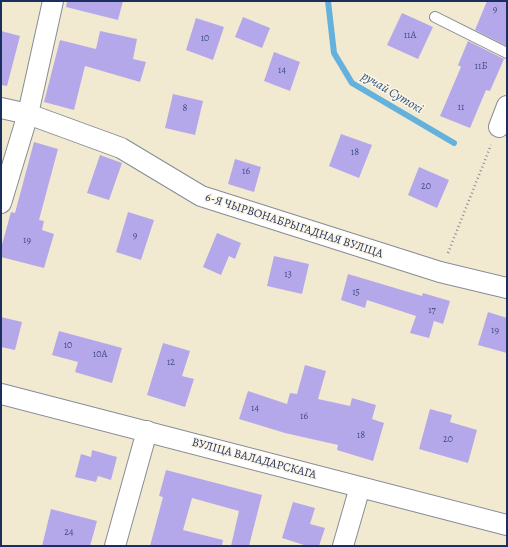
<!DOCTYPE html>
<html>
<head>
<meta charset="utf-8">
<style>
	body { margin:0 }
	#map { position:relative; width:508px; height:547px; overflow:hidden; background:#f2ead0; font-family:Alegreya,serif }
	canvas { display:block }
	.frame { position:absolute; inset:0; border:2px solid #1b2f5e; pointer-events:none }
</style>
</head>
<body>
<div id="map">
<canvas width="508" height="547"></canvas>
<div class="frame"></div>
</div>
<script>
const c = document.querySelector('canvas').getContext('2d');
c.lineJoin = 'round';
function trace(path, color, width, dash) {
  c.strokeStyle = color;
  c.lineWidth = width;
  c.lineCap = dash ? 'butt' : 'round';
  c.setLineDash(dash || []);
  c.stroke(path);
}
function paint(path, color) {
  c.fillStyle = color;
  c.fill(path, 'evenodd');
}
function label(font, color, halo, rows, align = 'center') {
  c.font = font + ' Alegreya,serif';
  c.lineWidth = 3;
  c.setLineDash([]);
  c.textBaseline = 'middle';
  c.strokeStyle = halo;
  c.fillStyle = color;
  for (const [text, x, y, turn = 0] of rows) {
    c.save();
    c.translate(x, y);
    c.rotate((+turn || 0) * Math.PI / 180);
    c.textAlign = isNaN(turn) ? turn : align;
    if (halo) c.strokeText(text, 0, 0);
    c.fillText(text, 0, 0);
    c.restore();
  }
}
const stream = new Path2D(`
	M 328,1 L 334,53 L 352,83 L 454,143`);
const building = new Path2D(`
	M 67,1 L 123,1 L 118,20 L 66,7 Z
	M 487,1 L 507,1 L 507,46 L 475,30 Z
	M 402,13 L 433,27 L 418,59 L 387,45 Z
	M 243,17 L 270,28 L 262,48 L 235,37 Z
	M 196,18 L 224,27 L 213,60 L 186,50 Z
	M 1,31 L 20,36 L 7,86 L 1,85 Z
	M 100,31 L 137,39 L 133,59 L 146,62 L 140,82 L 85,66 L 74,110 L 44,102 L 60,40 L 96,49 Z
	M 468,41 L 504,59 L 490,91 L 486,90 L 470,128 L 440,116 L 461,67 L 458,65 Z
	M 274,52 L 300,62 L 290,91 L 264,81 Z
	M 173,94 L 203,101 L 195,135 L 165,128 Z
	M 341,134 L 372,145 L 359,178 L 329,166 Z
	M 34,142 L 58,149 L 39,220 L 44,221 L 42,230 L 54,234 L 44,268 L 1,257 L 1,248 L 11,212 L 15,213 Z
	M 100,155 L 122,163 L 109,200 L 87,193 Z
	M 235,159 L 261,167 L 254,192 L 228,184 Z
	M 419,167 L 449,180 L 437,208 L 408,195 Z
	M 128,212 L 154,220 L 141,260 L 116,252 Z
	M 217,233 L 241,243 L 235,259 L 229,256 L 221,275 L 203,267 Z
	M 274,256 L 309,264 L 302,294 L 267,286 Z
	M 348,274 L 422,296 L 423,293 L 450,301 L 443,324 L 434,321 L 429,338 L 410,333 L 416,316 L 367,300 L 365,308 L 341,300 Z
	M 488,312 L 507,318 L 507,353 L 478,345 Z
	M 1,317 L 22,322 L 15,350 L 1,347 Z
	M 59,331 L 122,348 L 112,383 L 75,372 L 78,362 L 52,355 Z
	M 163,343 L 190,351 L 182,376 L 194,379 L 185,407 L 147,395 Z
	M 305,365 L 326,371 L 318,399 L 350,406 L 352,398 L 376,405 L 372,419 L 384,423 L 373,461 L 337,450 L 338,445 L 285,433 L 239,419 L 248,391 L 287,404 L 290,393 L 297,394 Z
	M 430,409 L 452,415 L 450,422 L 477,430 L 468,463 L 419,449 Z
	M 92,450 L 117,457 L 111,480 L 98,476 L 96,482 L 75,477 L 81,454 L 91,457 Z
	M 166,470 L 262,495 L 249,546 L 231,546 L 239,511 L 192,498 L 183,530 L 223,540 L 222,546 L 150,546 L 163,497 L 159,496 Z
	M 293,502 L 315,508 L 310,524 L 325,528 L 319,546 L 307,546 L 282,538 Z
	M 51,509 L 97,521 L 90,546 L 42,546 Z`);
const path = new Path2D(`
	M 448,253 L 491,145`);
const lane = new Path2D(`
	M 435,17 L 507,53`);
const street = new Path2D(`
	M 1,108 L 28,114 L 121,148 L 201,196 L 440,272 L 507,288
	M 499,127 L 507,106
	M 1,203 L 28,114 L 53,1
	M 1,394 L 507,525
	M 115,546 L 147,431
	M 343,546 L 360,487`);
const numberNames = [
	["9",495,10],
	["11А",410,36],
	["10",205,39],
	["11Б",481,67],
	["14",282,71],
	["11",461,108],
	["8",185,109],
	["18",355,153],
	["16",246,172],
	["20",426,187],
	["9",135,236],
	["19",27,241],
	["13",288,275],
	["15",356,293],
	["17",432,311],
	["19",495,331],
	["10",68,346],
	["10А",100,355],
	["12",171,363],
	["14",255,409],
	["16",304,417],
	["18",361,436],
	["20",448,440],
	["24",69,533]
];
const streetNames = [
	["6-Я ЧЫРВОНАБРЫГАДНАЯ ВУЛІЦА",294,226,18],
	["ВУЛІЦА ВАЛАДАРСКАГА",254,459,15]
];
const waterNames = [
	["ручай Сутокі",392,93,31]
];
trace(stream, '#63b1dc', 6);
paint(building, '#b5a8ea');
trace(lane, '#868c97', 12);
trace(street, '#868c97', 22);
trace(path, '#868c97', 2.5, [1, 3]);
trace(lane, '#fff', 10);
trace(street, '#fff', 20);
label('10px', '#424d81', null, numberNames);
label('12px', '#1b2f5e', '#fcf5e5', streetNames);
label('italic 13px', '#315684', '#fcf5e5', waterNames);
</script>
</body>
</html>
